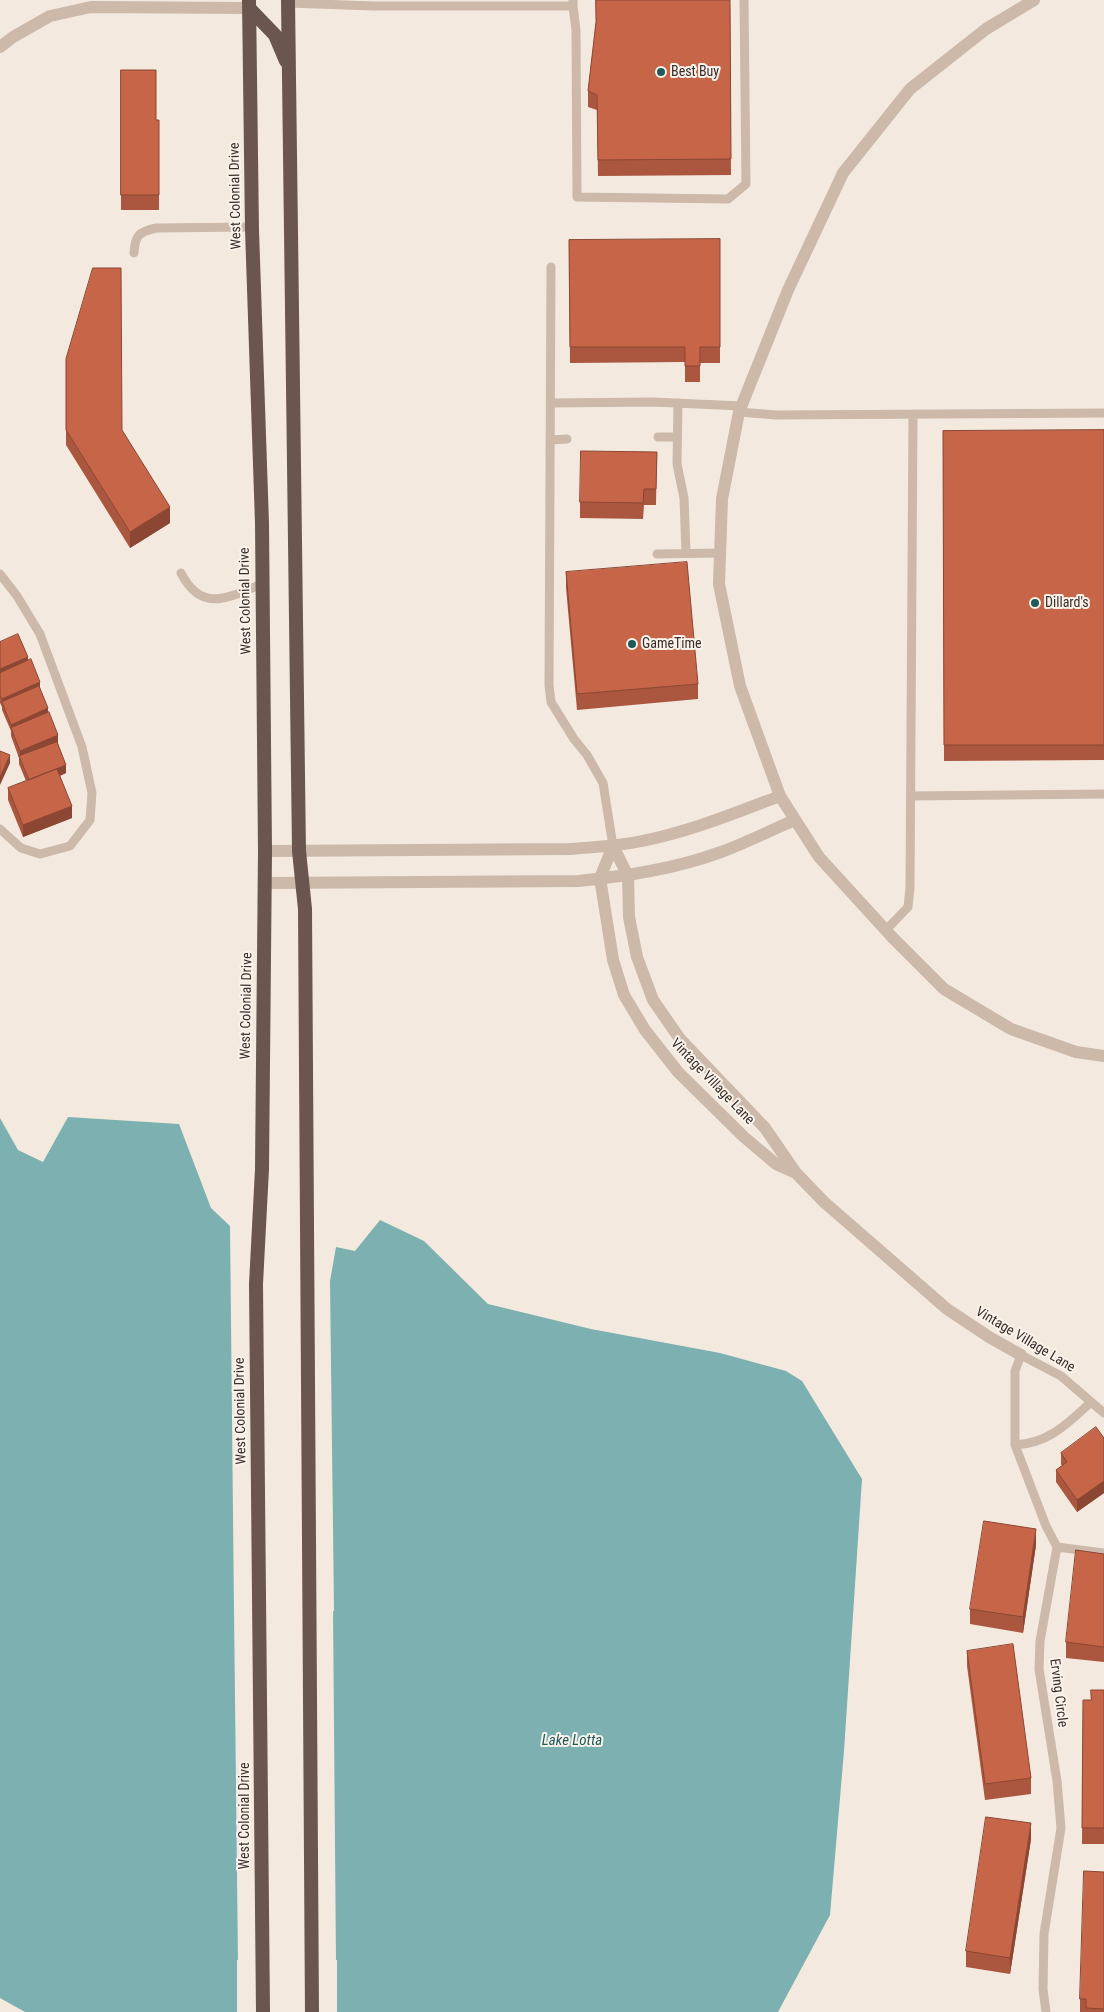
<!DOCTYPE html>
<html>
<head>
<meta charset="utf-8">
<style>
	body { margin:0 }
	canvas { display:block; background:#f3e9de }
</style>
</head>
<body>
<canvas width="1104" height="2012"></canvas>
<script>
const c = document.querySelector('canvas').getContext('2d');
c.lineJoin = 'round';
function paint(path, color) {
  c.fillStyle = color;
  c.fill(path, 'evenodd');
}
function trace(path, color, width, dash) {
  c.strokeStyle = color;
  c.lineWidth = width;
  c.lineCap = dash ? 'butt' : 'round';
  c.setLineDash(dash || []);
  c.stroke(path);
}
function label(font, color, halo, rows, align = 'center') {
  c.font = font + ' "Roboto Condensed",sans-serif';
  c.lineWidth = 4;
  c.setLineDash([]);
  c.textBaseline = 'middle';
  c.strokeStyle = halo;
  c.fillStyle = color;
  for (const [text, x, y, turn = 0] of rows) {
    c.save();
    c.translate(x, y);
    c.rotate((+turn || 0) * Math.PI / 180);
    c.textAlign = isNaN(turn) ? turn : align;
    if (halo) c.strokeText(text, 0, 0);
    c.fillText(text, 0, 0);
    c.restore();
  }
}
const water = new Path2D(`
	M 68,1117 L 179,1124 L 211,1208 L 230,1226 L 234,1612 L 334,1611 L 330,1281 L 336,1247 L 355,1251 L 380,1220 L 424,1241 L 488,1304 L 591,1329 L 720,1353 L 786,1371 L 802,1381 L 862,1479 L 844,1751 L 830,1915 L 778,2012 L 337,2012 L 337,1960 L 237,1960 L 237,2012 L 25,2012 L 0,1998 L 0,1118 L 18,1150 L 43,1162 Z`);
const pier = new Path2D(`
	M 332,1608 L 333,1608 L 336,1961 L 238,1962 L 234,1609 Z`);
const service = new Path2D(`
	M 288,3 L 374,6 L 573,6 L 573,0
	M 573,6 L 576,30 L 577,197 L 728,199 L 746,184 L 744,0
	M 134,253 C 135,235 139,232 156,228 L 252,227
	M 551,267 L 549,685 L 551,702 L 574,739 L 587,755 L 603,783 L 613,846
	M 551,403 L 653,402 L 741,406
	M 678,403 L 677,464 L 684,498 L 686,553
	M 739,412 L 776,415 L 1104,413
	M 658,437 L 677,437
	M 550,440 L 567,439
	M 657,554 L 720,553
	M 181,573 C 202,614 229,597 262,584
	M 0,574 L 17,596 L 40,634 L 82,747 L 92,793 L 90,820 L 70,846 L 40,854 L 21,848 L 0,829
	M 911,796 L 1104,794
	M 886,930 L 908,907 L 910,888 L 913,414
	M 1015,1445 C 1049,1443 1067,1424 1090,1403
	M 1057,1547 L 1104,1553
	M 1046,2012 L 1043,1989 L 1044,1934 L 1061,1828 L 1057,1781 L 1039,1669 L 1040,1641 L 1057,1547 L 1046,1526 L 1015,1445 L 1015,1371 L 1021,1355 L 1061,1376 L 1104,1413`);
const minor = new Path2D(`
	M 1034,0 L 986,29 L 910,89 L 843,173 L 788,290 L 739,412 L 722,499 L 719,584 L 740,686 L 780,796 L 819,857 L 892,937 L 944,989 L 1011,1029 L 1076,1052 L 1104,1056
	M 613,846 L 628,876 L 629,917 L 637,957 L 653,1000 L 680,1039 L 765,1128 L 796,1173 L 824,1202 L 947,1309 L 989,1337 L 1021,1355
	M 613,846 L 600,878 L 613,960 L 624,995 L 645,1030 L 678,1072 L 744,1137 L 776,1164 L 796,1173
	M 265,851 L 570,849 C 594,847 618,846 642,841 C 689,832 735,813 780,796
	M 265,883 L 578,881 C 626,876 675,869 721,852 C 746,843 771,830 795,820`);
const tertiary = new Path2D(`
	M 0,47 L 13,37 L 50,16 L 91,7 L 249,8`);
const trunk = new Path2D(`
	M 249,0 L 252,230 L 262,523 L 265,851 L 262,1169 L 256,1284 L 263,2012
	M 288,0 L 299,851 L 305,909 L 312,2012
	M 249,8 L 275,35 L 286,61`);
const wall = new Path2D(`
	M 730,0 L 731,175 L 598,176 L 597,110 L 588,107 L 588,91 L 596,24 Z
	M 121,70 L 156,120 L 159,120 L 159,210 L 121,210 Z
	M 720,239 L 720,363 L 700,363 L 700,382 L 685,382 L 685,362 L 570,363 L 569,240 Z
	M 66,359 L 122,430 L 170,523 L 130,548 L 66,445 Z
	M 1104,430 L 1104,760 L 944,761 L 943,431 Z
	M 657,452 L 656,505 L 644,505 L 643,519 L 580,518 L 580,502 Z
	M 566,572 L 698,684 L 698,699 L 577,710 L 566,588 Z
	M 0,642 L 28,661 L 40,688 L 58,743 L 66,773 L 60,776 L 72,818 L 23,837 L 8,800 L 8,788 L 26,781 L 19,764 L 19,758 L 11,736 L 11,731 L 2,710 L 2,706 L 2,707 L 0,703 Z
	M 1104,1438 L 1104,1493 L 1077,1512 L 1056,1482 L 1056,1470 L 1062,1466 L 1061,1464 L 1061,1453 Z
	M 1036,1545 L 1023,1633 L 970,1624 L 970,1609 Z
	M 1104,1554 L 1104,1662 L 1066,1658 L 1066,1642 Z
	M 967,1651 L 1031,1778 L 1031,1794 L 985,1800 L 967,1666 Z
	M 1104,1690 L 1104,1844 L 1082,1844 L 1083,1700 L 1091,1700 Z
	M 1031,1839 L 1010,1974 L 966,1967 L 966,1951 Z
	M 1104,1872 L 1104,2012 L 1080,2012 L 1080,1999 Z`);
const shadedWall = new Path2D(`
	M 170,507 L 170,523 L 130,548 L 130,532 Z
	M 28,657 L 28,665 L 0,677 L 0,669 Z
	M 40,682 L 40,690 L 2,702 L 2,707 L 2,699 Z
	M 48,708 L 48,716 L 11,730 L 11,725 Z
	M 58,735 L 58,743 L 20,759 L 20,751 Z
	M 10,755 L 10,763 L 0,785 L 0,777 Z
	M 66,765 L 66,773 L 29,788 L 29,780 Z
	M 72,806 L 72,818 L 23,837 L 23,825 Z
	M 1104,1481 L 1104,1493 L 1077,1512 L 1077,1500 Z
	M 1036,1529 L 1036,1545 L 1023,1633 L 1023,1617 Z
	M 1031,1823 L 1031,1839 L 1010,1974 L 1010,1958 Z`);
const building = new Path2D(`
	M 596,0 L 730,0 L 731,159 L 598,160 L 597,95 L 588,91 L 596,22 Z
	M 121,70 L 156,70 L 156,120 L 159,120 L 159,195 L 121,195 Z
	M 720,239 L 720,347 L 700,347 L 700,366 L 685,366 L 685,347 L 570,347 L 569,240 Z
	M 93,268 L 121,268 L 122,430 L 170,507 L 130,532 L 66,430 L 66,359 Z
	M 1104,430 L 1104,745 L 944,745 L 943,431 Z
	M 581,451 L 657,452 L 656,489 L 644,489 L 643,503 L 580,502 Z
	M 687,562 L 698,684 L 577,694 L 566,572 Z
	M 18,634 L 28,657 L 0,669 L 0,642 Z
	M 31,659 L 40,682 L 2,699 L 0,695 L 0,673 Z
	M 39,686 L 48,708 L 11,725 L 2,702 Z
	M 49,712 L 58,735 L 20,751 L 11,728 Z
	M 57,742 L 66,765 L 29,780 L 19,756 Z
	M 0,751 L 10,755 L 0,777 Z
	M 57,769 L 72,806 L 23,825 L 8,788 Z
	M 1096,1427 L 1104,1438 L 1104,1481 L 1077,1500 L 1056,1470 L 1067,1462 L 1061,1453 Z
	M 984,1521 L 1036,1529 L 1023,1617 L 970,1609 Z
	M 1076,1550 L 1104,1554 L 1104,1647 L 1066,1642 Z
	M 1013,1644 L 1031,1778 L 985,1784 L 967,1651 Z
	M 1091,1690 L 1104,1690 L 1104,1828 L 1082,1828 L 1083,1700 L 1091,1700 Z
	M 986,1817 L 1031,1823 L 1010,1958 L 966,1951 Z
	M 1084,1871 L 1104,1872 L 1104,2009 L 1086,2008 L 1086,1999 L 1080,1999 Z`);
const markers = [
	[661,72,5,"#1e595b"],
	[1035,603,5,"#1e595b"],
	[632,644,5,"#1e595b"]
];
const poiNames = [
	["Best Buy",671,72],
	["Dillard's",1045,603],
	["GameTime",642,644]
];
const streetNames = [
	["West Colonial Drive",236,196,-91],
	["West Colonial Drive",246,601,-91],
	["West Colonial Drive",247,1006,-89],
	["Vintage Village Lane",712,1082,46],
	["Vintage Village Lane",1025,1340,31],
	["West Colonial Drive",241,1411,-91],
	["Erving Circle",1058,1693,83],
	["West Colonial Drive",245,1816,-90]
];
const waterNames = [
	["Lake Lotta",572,1741]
];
paint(water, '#7db0b1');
paint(pier, '#f3e9de');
trace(service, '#ccb9aa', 9);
trace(minor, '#ccb9aa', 12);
trace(tertiary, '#ccb9aa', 12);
trace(trunk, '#6a564e', 14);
paint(wall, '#ab573f');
paint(shadedWall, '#8b4733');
paint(building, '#c76549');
trace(building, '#8b4733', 1);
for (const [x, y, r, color] of markers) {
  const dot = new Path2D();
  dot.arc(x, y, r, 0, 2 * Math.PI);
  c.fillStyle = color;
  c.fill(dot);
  trace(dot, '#faf3eb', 2);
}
label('14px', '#392e2a', '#faf3eb', poiNames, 'left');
label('14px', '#392e2a', '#faf3eb', streetNames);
label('italic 15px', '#1e595b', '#faf3eb', waterNames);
</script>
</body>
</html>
